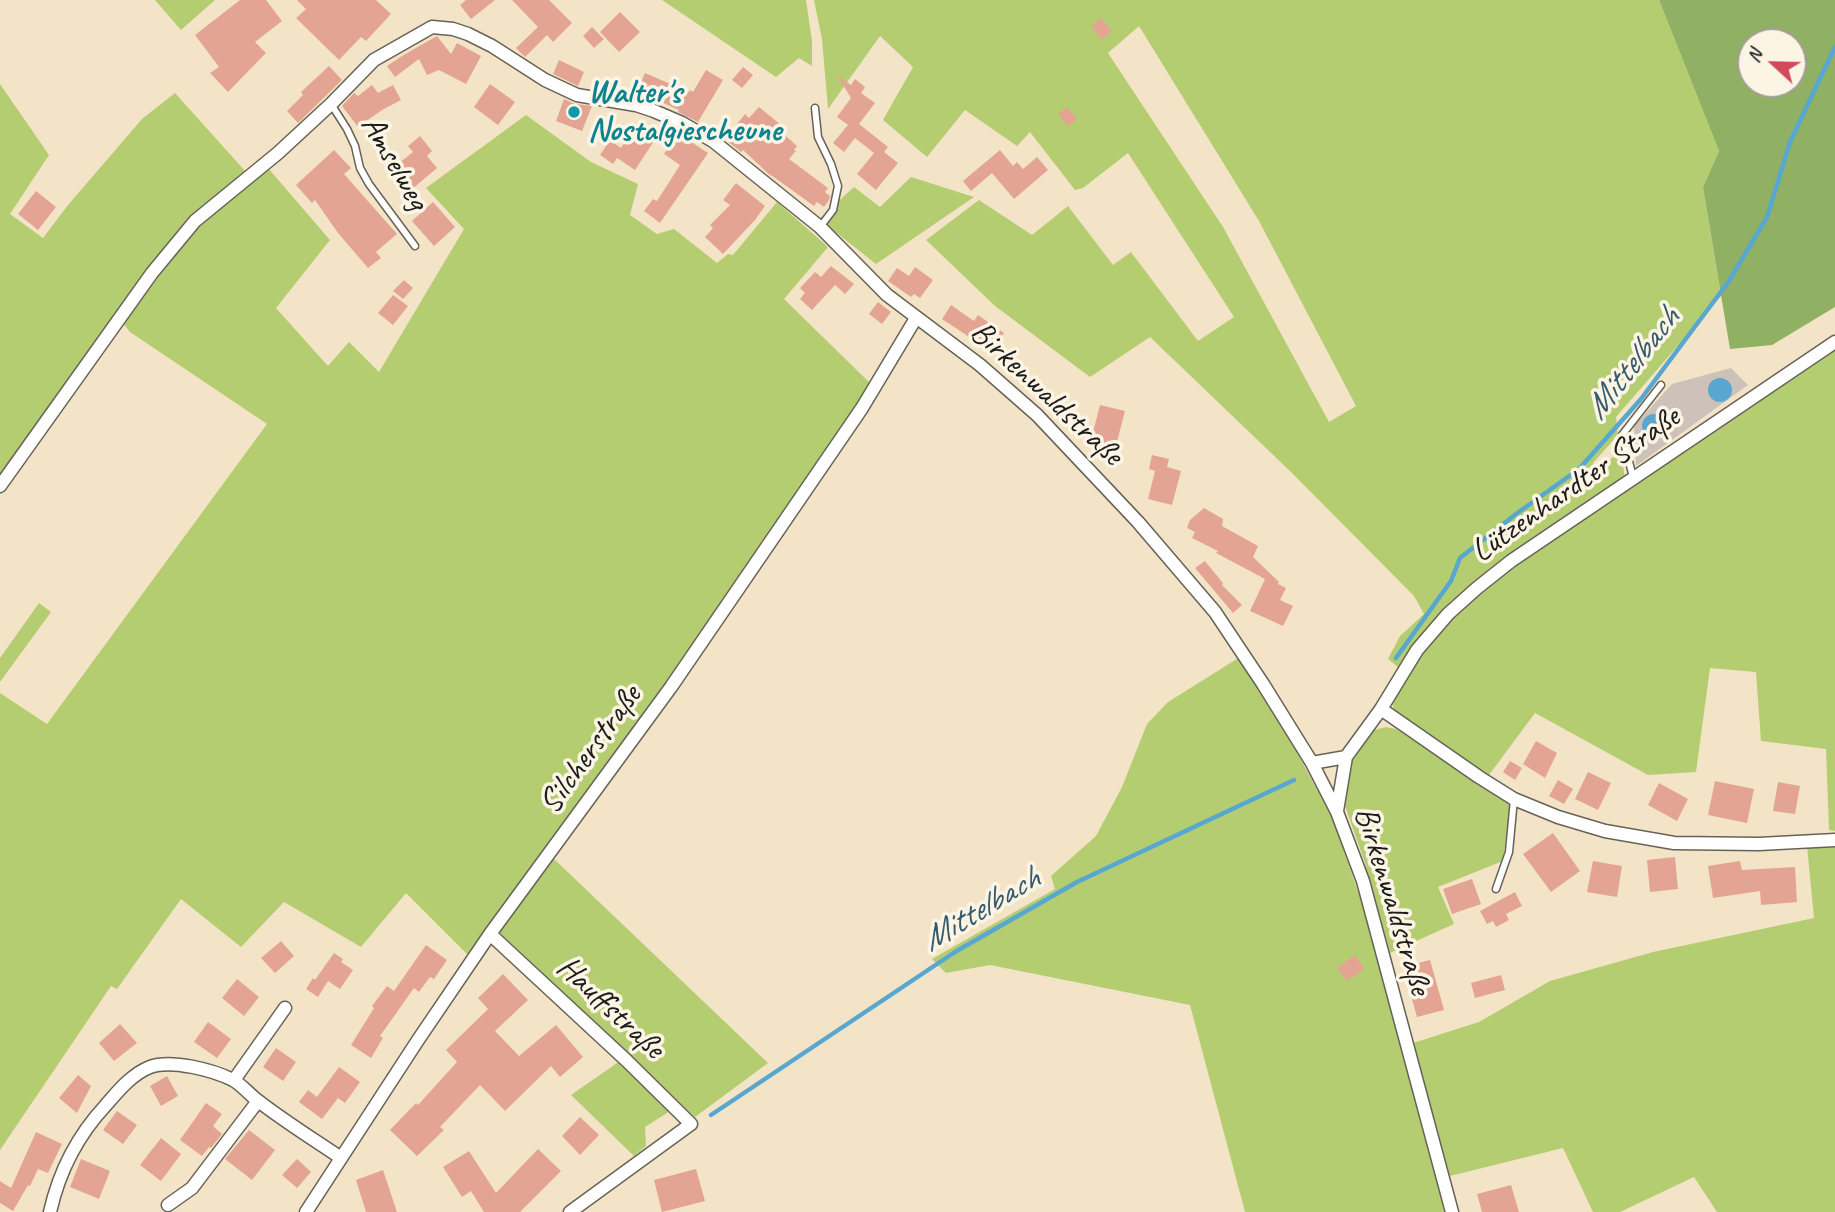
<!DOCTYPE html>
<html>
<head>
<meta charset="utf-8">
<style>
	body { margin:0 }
	#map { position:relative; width:1835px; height:1212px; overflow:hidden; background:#f3e4c7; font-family:Caveat,sans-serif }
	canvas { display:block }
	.north { position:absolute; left:1737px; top:28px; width:70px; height:70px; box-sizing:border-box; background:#fcf5e5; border:2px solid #a29e95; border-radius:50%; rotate:292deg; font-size:19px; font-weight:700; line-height:28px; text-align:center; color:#1c1c1c }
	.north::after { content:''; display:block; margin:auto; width:24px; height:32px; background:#d1495b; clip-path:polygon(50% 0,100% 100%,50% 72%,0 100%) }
</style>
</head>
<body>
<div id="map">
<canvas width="1835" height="1212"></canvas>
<div class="north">N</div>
</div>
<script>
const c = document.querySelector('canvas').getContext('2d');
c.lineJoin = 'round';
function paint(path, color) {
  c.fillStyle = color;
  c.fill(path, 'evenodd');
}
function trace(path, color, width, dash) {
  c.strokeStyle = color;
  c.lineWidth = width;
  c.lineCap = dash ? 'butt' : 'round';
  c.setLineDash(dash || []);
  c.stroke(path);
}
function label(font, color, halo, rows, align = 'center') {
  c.font = font + ' Caveat,sans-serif';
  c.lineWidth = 7;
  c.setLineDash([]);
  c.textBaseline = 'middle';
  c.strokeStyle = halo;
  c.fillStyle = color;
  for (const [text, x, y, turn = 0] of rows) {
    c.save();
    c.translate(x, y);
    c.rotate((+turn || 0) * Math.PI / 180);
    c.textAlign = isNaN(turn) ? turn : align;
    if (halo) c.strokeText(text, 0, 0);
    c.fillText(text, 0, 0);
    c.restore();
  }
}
const industrial = new Path2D(`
	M 1731,368 L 1748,385 L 1636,466 L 1634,426 L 1672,384 Z`);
const green = new Path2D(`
	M 155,0 L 215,0 L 181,30 Z
	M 662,0 L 806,0 L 812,41 L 812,66 L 799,58 L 776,77 Z
	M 814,0 L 1659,0 L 1719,151 L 1703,187 L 1721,296 L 1616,417 L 1618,435 L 1593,463 L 1597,469 L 1621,451 L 1625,479 L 1514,555 L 1399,668 L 1388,659 L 1400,636 L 1424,614 L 1414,596 L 1292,473 L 1150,337 L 1090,377 L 995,306 L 926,240 L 979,200 L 1032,235 L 1068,206 L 1113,265 L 1131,252 L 1198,341 L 1234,317 L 1128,153 L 1083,188 L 1075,190 L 1030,132 L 1017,146 L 965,110 L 927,157 L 883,120 L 913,67 L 880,36 L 828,109 L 822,39 ZM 1139,26 L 1259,221 L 1356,406 L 1329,422 L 1223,227 L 1108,53 Z
	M 0,84 L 49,155 L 10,214 L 43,238 L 68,205 L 142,119 L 175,93 L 246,172 L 204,205 L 155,261 L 0,478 Z
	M 526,115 L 591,162 L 638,184 L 630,215 L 657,234 L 674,229 L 717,263 L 728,254 L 733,255 L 777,202 L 828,247 L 784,299 L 871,384 C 743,579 606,767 468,955 L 406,893 L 361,947 L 284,902 L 241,947 L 181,899 L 117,989 L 111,986 L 0,1150 L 0,693 L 47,724 L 267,424 L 130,332 L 123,323 L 200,223 L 268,168 L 330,240 L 276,308 L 328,366 L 349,342 L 379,372 L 464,229 L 426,188 Z
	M 911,177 L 974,197 L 876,264 L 819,219 L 854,187 L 880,207 Z
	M 1835,348 L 1835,831 L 1829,830 L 1826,749 L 1761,741 L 1756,672 L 1710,668 L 1696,772 L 1648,775 L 1535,713 L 1489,775 L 1400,718 L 1393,708 L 1394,695 L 1427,646 L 1466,603 L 1524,557 Z
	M 39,603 L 51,612 L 0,682 L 0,658 Z
	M 1240,657 L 1299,756 L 1332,818 L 1361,900 L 1445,1212 L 1245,1212 L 1190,1005 L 990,965 L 946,973 L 932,959 L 1055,889 L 1051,876 L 1096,836 L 1122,787 L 1147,724 L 1168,702 Z
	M 1386,727 L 1396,729 L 1511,803 L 1503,861 L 1438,887 L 1454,924 L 1390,953 L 1365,863 L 1344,803 L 1352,762 L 1374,730 Z
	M 1807,846 L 1835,846 L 1835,1212 L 1717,1212 L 1694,1177 L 1620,1212 L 1593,1212 L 1563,1148 L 1450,1176 L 1413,1043 L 1479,1022 L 1550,981 L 1653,952 L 1814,918 Z
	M 553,858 L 768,1063 L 695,1117 L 500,933 L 501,922 Z
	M 620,1061 L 670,1111 L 645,1127 L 646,1146 L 634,1156 L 571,1095 Z`);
const forest = new Path2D(`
	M 1659,0 L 1835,0 L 1835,307 L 1772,345 L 1730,349 L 1703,187 L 1719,151 ZM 1751,42 L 1793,42 L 1793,84 L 1751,84 Z`);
const water = new Path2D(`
	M1708 390a12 12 0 1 1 24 0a12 12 0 1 1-24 0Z
	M1642 426a12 12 0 1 1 24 0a12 12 0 1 1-24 0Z`);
const stream = new Path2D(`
	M 1396,658 L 1451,581 L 1460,558 L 1516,514 L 1579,469 L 1641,399 L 1729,281 L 1767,217 L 1790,142 L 1835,47
	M 711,1115 L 955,952 L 1077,882 L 1294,780`);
const building = new Path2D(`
	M 240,0 L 266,0 L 282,21 L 255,42 L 266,53 L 228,92 L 210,73 L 219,67 L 195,35 Z
	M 297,0 L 376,0 L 391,14 L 366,41 L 361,37 L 339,60 L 296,18 L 306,9 Z
	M 466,0 L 495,0 L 471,19 L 460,5 Z
	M 512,0 L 549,0 L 572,23 L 553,42 L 547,35 L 525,57 L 516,48 L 538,27 Z
	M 620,12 L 640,32 L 619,52 L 600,32 Z
	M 1101,18 L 1112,31 L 1102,40 L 1091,26 Z
	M 592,27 L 604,39 L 594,48 L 583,36 Z
	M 437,36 L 451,54 L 457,43 L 481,56 L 466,84 L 439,70 L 427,75 L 419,59 L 395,77 L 387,66 L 402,56 Z
	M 559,60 L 584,72 L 578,86 L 553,74 Z
	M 329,66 L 342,80 L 298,123 L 287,111 L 303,95 L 301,92 Z
	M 743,67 L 753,75 L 742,88 L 732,80 Z
	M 706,70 L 723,80 L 698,122 L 678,112 L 679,110 L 637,91 L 645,73 L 689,92 L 690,90 L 693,92 Z
	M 837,75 L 851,85 L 855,79 L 865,87 L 861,93 L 875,103 L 859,124 L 888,147 L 884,152 L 898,163 L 876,190 L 857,174 L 874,153 L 855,138 L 844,152 L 833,143 L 848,125 L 837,117 L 851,98 Z
	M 490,84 L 515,102 L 498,125 L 474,107 Z
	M 372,85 L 378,93 L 393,85 L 401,100 L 382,110 L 358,127 L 342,106 L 354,93 L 358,96 Z
	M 564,99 L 575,104 L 592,106 L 582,131 L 556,121 Z
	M 759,107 L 781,125 L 778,129 L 797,146 L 794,150 L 796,151 L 789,159 L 828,188 L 825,192 L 830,196 L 829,200 L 824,207 L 817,202 L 814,206 L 771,175 L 771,176 L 743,150 L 741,152 L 725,139 L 745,114 L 749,118 Z
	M 1067,107 L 1077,119 L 1068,126 L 1058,114 Z
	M 634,128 L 654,141 L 635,170 L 617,158 L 613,164 L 600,155 L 610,140 L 621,148 Z
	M 679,131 L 690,138 L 688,140 L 708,153 L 660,223 L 644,211 L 653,199 L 657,201 L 680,165 L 664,154 Z
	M 420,136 L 432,151 L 427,156 L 437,168 L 411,190 L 393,168 L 413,152 L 408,146 Z
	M 334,150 L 351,168 L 344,174 L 397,234 L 376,252 L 381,258 L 368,268 L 338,233 L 315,200 L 312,203 L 296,185 Z
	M 1000,150 L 1013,166 L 1017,162 L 1023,169 L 1037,157 L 1048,170 L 1014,199 L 992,173 L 971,191 L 963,181 Z
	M 736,183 L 765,206 L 755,220 L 723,254 L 705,237 L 713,228 L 710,225 L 730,205 L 723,200 Z
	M 36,191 L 56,207 L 38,230 L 18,214 Z
	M 433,202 L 455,227 L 434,246 L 412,221 Z
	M 831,266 L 854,284 L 845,294 L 835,285 L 812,310 L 800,299 L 805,293 L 800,288 L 815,272 L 821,277 Z
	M 915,267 L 933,280 L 920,298 L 914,294 L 911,297 L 888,281 L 897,268 L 909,276 Z
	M 404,280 L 413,288 L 403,299 L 393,291 Z
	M 393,295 L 408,306 L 393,325 L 378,313 Z
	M 878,302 L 891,312 L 882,324 L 869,314 Z
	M 951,305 L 974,321 L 978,315 L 1004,333 L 993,348 L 985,343 L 983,346 L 942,319 Z
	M 1100,405 L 1125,411 L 1116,446 L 1091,440 Z
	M 1152,455 L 1169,459 L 1167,467 L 1181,471 L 1172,505 L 1148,499 L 1155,471 L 1149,469 Z
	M 1204,508 L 1223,519 L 1222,526 L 1258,546 L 1253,557 L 1279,582 L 1278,584 L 1286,588 L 1280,600 L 1293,606 L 1283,626 L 1250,611 L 1265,579 L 1216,553 L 1218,551 L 1192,538 L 1195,532 L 1187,528 L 1190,520 Z
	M 1205,561 L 1223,583 L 1222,585 L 1242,605 L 1233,613 L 1195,568 Z
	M 1536,741 L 1557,753 L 1545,778 L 1523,764 Z
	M 1510,761 L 1522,768 L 1515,780 L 1503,772 Z
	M 1588,772 L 1611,783 L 1598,810 L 1575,799 Z
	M 1558,780 L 1573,789 L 1564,804 L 1549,796 Z
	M 1715,781 L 1754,789 L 1747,823 L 1708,815 Z
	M 1778,782 L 1800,786 L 1795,814 L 1773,811 Z
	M 1659,783 L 1688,799 L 1677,821 L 1648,805 Z
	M 1553,833 L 1580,871 L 1551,892 L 1523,854 Z
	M 1675,857 L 1678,889 L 1650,892 L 1647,860 Z
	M 1593,861 L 1622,866 L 1617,897 L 1587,892 Z
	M 1740,861 L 1742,870 L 1795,867 L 1797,902 L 1761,905 L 1760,891 L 1713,898 L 1708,866 Z
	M 1472,879 L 1481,904 L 1452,914 L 1443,889 Z
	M 1515,892 L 1522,906 L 1506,914 L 1509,920 L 1496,927 L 1493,921 L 1487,924 L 1480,911 Z
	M 281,941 L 294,956 L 275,973 L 261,958 Z
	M 426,945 L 447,960 L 434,979 L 430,977 L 419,992 L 414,988 L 380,1036 L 383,1038 L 371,1058 L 351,1045 L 374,1008 L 372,1006 L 387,986 L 394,991 Z
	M 334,953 L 343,959 L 341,962 L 353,970 L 340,989 L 328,981 L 318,997 L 306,989 L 313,978 L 315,980 Z
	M 1355,955 L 1364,969 L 1347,981 L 1337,968 Z
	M 1430,960 L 1444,1010 L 1417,1017 L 1403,967 Z
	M 503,974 L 528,1000 L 495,1031 L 519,1056 L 556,1025 L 583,1057 L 560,1077 L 551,1066 L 505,1111 L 480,1085 L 440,1127 L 444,1130 L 417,1156 L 390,1130 L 416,1103 L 418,1105 L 457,1062 L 446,1050 L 488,1009 L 478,998 Z
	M 1501,975 L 1505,990 L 1475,998 L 1471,983 Z
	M 237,979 L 259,997 L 244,1016 L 222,998 Z
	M 208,1022 L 231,1039 L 217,1058 L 194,1042 Z
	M 120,1024 L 137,1043 L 114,1061 L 99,1043 Z
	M 276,1048 L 296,1062 L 283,1081 L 263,1067 Z
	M 339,1067 L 360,1082 L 345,1103 L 338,1098 L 322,1119 L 299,1102 L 308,1090 L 317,1097 Z
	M 78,1075 L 91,1086 L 77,1113 L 59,1098 Z
	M 167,1076 L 178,1096 L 161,1106 L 150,1086 Z
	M 206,1103 L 222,1114 L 213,1126 L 222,1134 L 211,1148 L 209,1147 L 202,1156 L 180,1140 Z
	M 117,1111 L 137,1125 L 123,1144 L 103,1130 Z
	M 580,1117 L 599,1135 L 580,1155 L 562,1136 Z
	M 249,1130 L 275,1150 L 252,1180 L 225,1159 Z
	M 36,1132 L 62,1144 L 48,1173 L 38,1169 L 30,1186 L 28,1185 L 13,1211 L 0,1203 L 0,1181 L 11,1188 Z
	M 161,1138 L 181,1154 L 161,1181 L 140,1165 Z
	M 538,1149 L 561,1171 L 520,1212 L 484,1212 L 471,1191 L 462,1197 L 443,1167 L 469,1151 L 496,1193 Z
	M 81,1159 L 110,1171 L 99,1199 L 70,1187 Z
	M 297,1159 L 311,1172 L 297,1188 L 282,1175 Z
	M 696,1169 L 705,1201 L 662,1212 L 654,1180 Z
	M 383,1170 L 397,1212 L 366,1212 L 356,1180 Z
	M 1511,1185 L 1519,1212 L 1482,1212 L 1477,1194 Z`);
const service = new Path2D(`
	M 331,104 L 347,129 L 355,146 L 360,168 L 369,184 L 415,246
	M 815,108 L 818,137 L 831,164 L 838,186 L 833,210 L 820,227
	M 1633,477 L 1622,435 L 1661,385
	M 1496,889 L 1509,852 L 1514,799`);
const minor = new Path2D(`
	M 0,486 L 152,273 L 195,221 L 278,153 L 331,104 L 374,60 L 432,27 L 453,29 L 468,34 L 492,46 L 545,80 L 577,95 L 636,105 L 654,111 L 682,123 L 713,141 L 820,227 L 887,295 L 980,365 L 1037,415 L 1138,522 L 1215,612 L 1263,684 L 1312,763 L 1337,812 L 1363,881 L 1452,1212
	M 1381,709 L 1479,777 L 1514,799 L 1558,817 L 1605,831 L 1674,843 L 1759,844 L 1835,840
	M 1312,763 L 1346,757
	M 1337,811 L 1346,757 L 1381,709 L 1417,650 L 1448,614 L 1477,588 L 1511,561 L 1835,342
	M 490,934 L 627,1061 L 691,1124 L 570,1212
	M 234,1080 L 285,1008
	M 168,1205 L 192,1188 L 258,1101
	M 50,1212 C 59,1172 78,1135 106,1105 C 118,1091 132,1074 150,1067 C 171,1059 213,1070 233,1080 C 242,1085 249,1094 257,1100 C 284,1121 313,1139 341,1158
	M 306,1212 L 418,1040 L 490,934 L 671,687 L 862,408 L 916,318`);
const markers = [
	[574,112,7,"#0f9aa8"]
];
const cultureNames = [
	["Walter's",588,93],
	["Nostalgiescheune",588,131]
];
const streetNames = [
	["Amselweg",394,163,60],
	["Birkenwaldstraße",1046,394,43],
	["Lützenhardter Straße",1576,485,-35],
	["Silcherstraße",591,750,-54],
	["Birkenwaldstraße",1392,901,73],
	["Hauffstraße",610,1008,43]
];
const waterNames = [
	["Mittelbach",1633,364,-52],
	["Mittelbach",981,910,-31]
];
paint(industrial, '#cec1ba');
paint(green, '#b5cd71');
paint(forest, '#90b063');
paint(water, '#57a7d1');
trace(stream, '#57a7d1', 4.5);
paint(building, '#e4a493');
trace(service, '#676258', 9);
trace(minor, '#676258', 15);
trace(service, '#fff', 6);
trace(minor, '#fff', 12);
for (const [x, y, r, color] of markers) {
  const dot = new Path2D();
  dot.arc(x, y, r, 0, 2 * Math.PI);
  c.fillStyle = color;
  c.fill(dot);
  trace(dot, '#fcf5e5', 2.5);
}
label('bold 33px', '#0d838f', '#fcf5e5', cultureNames, 'left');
label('33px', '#1c1c1c', '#fcf5e5', streetNames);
label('italic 35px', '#375b6d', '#fcf5e5', waterNames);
</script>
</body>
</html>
